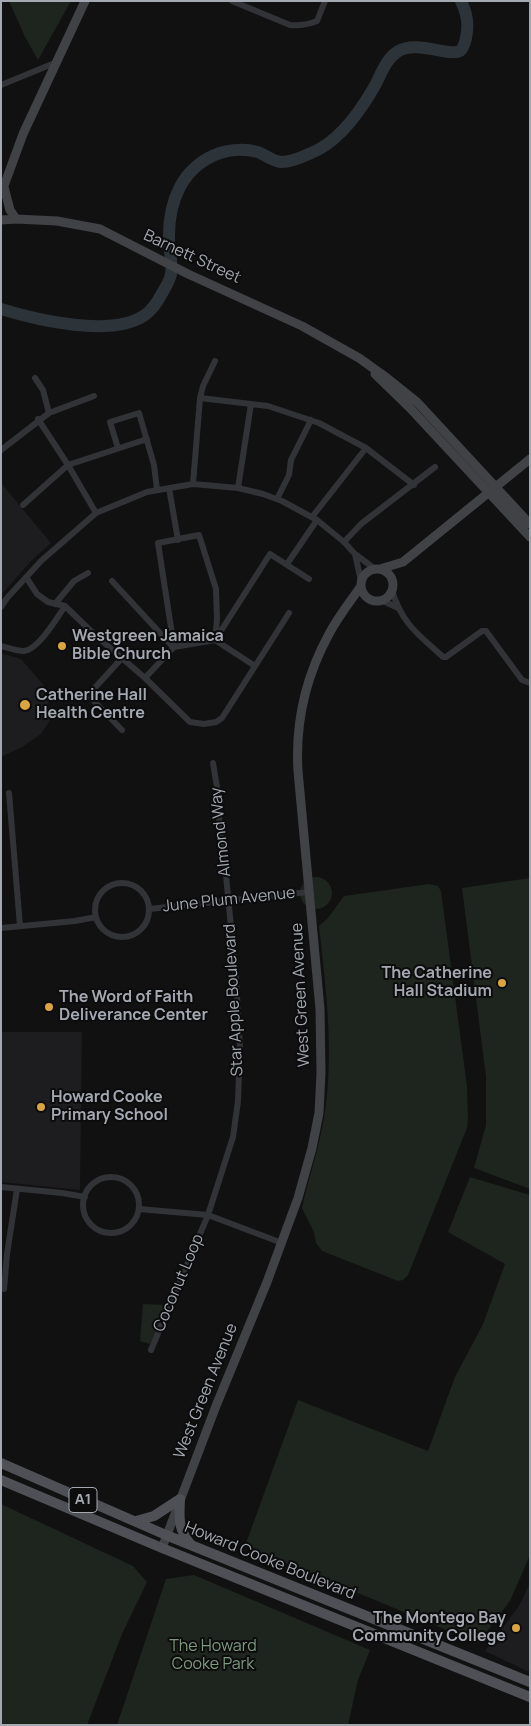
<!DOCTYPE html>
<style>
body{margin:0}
#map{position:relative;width:531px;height:1726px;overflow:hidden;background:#111112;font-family:Manrope,sans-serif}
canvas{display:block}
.frame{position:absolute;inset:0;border:2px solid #a4a8b1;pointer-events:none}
</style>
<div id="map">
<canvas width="531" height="1726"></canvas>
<div class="frame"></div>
</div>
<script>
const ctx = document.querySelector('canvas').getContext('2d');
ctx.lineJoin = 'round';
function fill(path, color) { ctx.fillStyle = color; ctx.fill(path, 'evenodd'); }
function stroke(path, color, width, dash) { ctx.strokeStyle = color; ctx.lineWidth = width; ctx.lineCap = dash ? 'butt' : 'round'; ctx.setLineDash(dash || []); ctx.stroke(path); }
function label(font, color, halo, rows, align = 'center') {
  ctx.font = font + ' Manrope,sans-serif'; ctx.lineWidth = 4; ctx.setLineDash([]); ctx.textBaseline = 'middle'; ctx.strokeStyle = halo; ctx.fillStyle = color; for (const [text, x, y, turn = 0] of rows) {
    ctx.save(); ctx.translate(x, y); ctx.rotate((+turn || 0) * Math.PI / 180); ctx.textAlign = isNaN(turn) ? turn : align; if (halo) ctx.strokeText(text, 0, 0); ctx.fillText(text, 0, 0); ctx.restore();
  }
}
fill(new Path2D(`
 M1 483 51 543 32 560 1 595Z
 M1 653 21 659 47 689 50 720 41 734 22 747 1 757Z
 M1 1032H82L80 1190 1 1182Z
 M530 1583V1671H527L485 1651 519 1606Z`), '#1d1d1f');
fill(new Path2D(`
 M9 1H71L38 60 25 37Z
 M300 893a16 16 0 1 1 32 0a16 16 0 1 1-32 0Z
 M530 878V1189L474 1168 486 1125V1077L462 888Z
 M429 884 438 886 441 891 467 1086 468 1119 467 1128 408 1275 403 1280 398 1281 322 1251 316 1243 314 1232 302 1208C309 1176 320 1145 325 1112 334 1050 326 988 319 926L328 918 344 896Z
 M470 1177 530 1195V1555L510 1601 478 1643 245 1546 298 1400 428 1451 455 1377 483 1324 505 1264 448 1232Z
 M143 1304 168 1305 150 1344 140 1341Z
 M1 1504 133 1566 147 1582 122 1634 87 1725H1Z
 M194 1575 370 1650 358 1680 348 1725H117L166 1579Z`), '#1e241e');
stroke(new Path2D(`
 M1 309C37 320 112 338 145 315 153 309 157 303 161 295 165 288 170 281 171 274 173 263 169 251 169 240 168 202 182 166 220 153 231 149 246 149 258 152 266 155 273 162 282 162 292 162 302 157 311 153 337 143 359 113 373 89 381 76 384 61 397 52 415 39 449 57 460 51 464 48 465 42 466 38 469 24 467 14 461 1`), '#2c3339', 12);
stroke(new Path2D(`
 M232 1 290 25C300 26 307 25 317 21L325 1
 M1 85 57 62
 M35 378 43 390 49 413
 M200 398 268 406 319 423 366 448 414 485
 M38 419 68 465 96 513
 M118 448 110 422 139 413 154 465 157 490
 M1 450 49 413 94 396
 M193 484 200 398 203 386 215 361
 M169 488 178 540
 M238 488 251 404
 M277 499 289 475 291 460 311 420
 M23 505 68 465 147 439
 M312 517 366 448
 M344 542 361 524 435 467
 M355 554 361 581
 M287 564 317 520
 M26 577 37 594 48 602 65 606 94 634 145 678 190 722 204 724 216 722 222 718 289 613
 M112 581 172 646
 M392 591C403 625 418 634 443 657H446L482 631H486L522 680 530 683
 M381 600 398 608
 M55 604 74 581 88 573
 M1 607 7 598 41 561 96 513 147 492 193 484 238 488 263 494 282 501 317 520 344 542 355 554 375 569
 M217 637 270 554 309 579
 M1 646C8 648 17 651 24 651 38 650 57 618 65 606
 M174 647 158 543 199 535 216 589 217 619 215 640
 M122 658 91 692V698L122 730
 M145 678 174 647 215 640 255 666
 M9 793 20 926
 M95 910a27 27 0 1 1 54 0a27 27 0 1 1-54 0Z
 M149 909 309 892
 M1 928 75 921 96 917
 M83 1205a28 28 0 1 1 56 0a28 28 0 1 1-56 0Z
 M1 1187 62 1193 85 1197
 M139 1209 208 1215 282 1243
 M4 1289 7 1254 17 1189
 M151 1350 208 1215 233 1137 238 1101 240 1047 236 979 225 865 220 832 217 787 213 763`), '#323336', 6);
stroke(new Path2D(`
 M4 187 10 210 16 219
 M1 194 23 134 85 1
 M1 220 16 219 57 221 100 229 188 274 302 326 359 358 387 378 417 402 530 524
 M375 374 409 407 530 537
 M361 585a16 16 0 1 1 32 0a16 16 0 1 1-32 0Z
 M380 569 403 562 530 459
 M162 1548 216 1406 267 1282 298 1198 312 1148 319 1113 321 1073 320 1009 298 771C295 722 305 678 329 634 338 617 350 602 361 586`), '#404246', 9);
stroke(new Path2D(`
 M1 1463 166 1535 530 1682
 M1 1480 162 1548 530 1697
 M180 1499C179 1519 178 1529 191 1545
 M136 1521 154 1516 180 1499`), '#4e5055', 10);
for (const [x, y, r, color] of [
 [62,646,5,"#daa541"],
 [25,705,6,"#daa541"],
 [502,983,5,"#daa541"],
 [49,1007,5,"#daa541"],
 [41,1107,5,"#daa541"],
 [516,1628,5,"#daa541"]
]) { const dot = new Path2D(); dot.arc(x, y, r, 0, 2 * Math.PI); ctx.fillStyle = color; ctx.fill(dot); stroke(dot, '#0c0c0d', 2); }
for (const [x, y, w] of [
 [83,1500,28]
]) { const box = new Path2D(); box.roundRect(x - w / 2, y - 12.5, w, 25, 4); ctx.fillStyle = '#0c0c0d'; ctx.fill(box); stroke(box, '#a4a8b1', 1); }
label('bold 15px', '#a4a8b1', null, [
 ["A1",83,1500]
]);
label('16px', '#a4a8b1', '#0c0c0d', [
 ["Barnett Street",192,257,25],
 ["Almond Way",221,832,-96],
 ["June Plum Avenue",229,900,-6],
 ["West Green Avenue",301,995,-93],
 ["Star Apple Boulevard",234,1000,-93],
 ["Coconut Loop",179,1283,-67],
 ["West Green Avenue",206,1391,-68],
 ["Howard Cooke Boulevard",270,1561,22]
]);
label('bold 16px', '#a4a8b1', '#0c0c0d', [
 ["Westgreen Jamaica",72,637],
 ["Bible Church",72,655],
 ["Catherine Hall",36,696],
 ["Health Centre",36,714],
 ["The Catherine",492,974,"right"],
 ["Hall Stadium",492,992,"right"],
 ["The Word of Faith",59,998],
 ["Deliverance Center",59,1016],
 ["Howard Cooke",51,1098],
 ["Primary School",51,1116],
 ["The Montego Bay",506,1619,"right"],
 ["Community College",506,1637,"right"]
], 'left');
label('16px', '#7d9a7e', '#0c0c0d', [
 ["The Howard",213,1647],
 ["Cooke Park",213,1665]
]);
</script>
